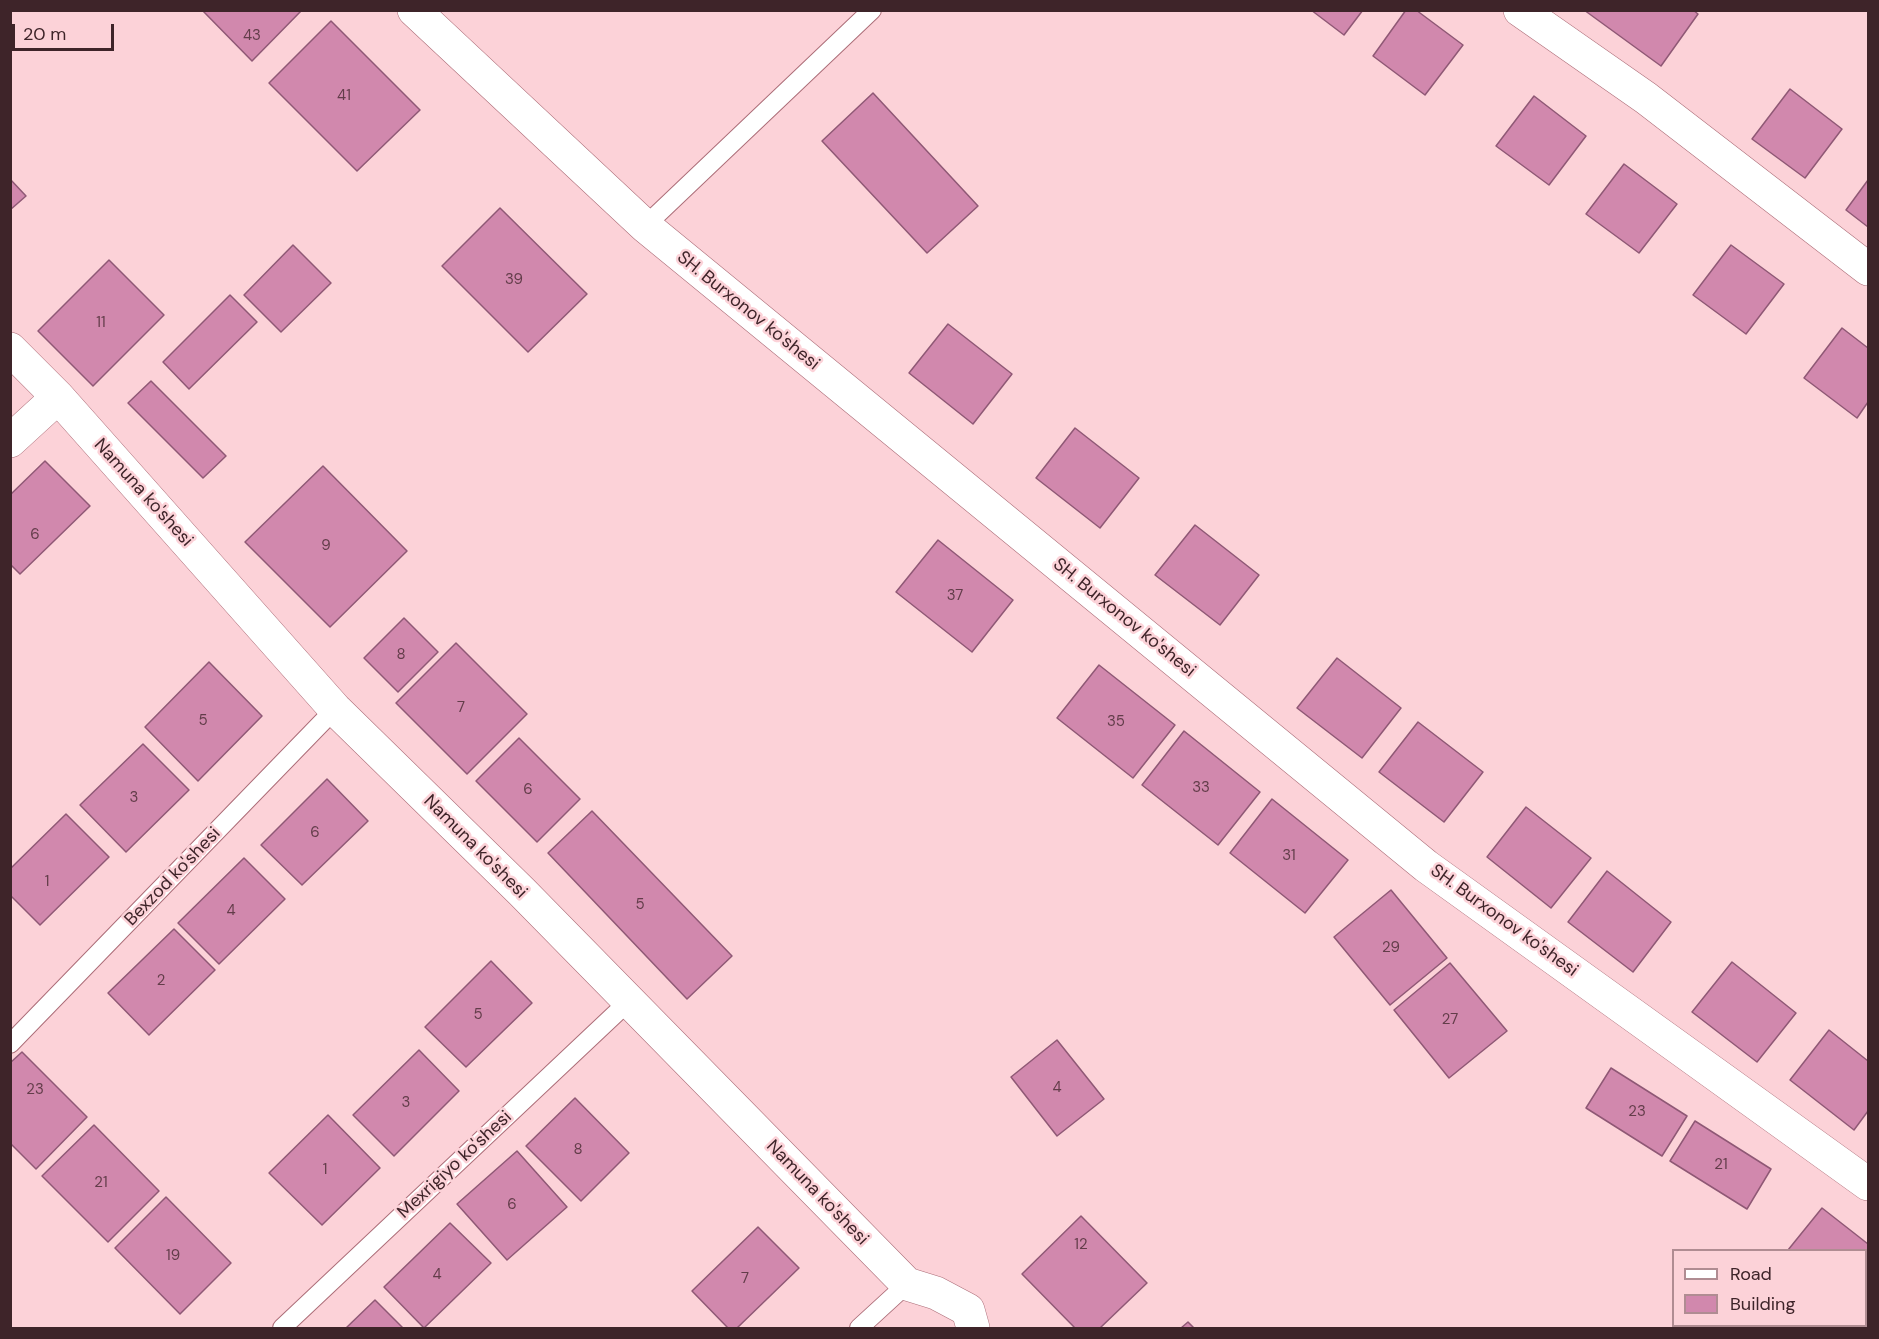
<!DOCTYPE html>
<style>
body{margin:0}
#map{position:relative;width:1879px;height:1339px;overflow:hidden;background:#fcd2d8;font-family:"DM Sans",sans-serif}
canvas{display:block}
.frame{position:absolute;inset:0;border:12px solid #3e2429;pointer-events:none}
.legend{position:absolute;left:1672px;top:1249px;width:195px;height:78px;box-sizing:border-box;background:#fcd2d8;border:2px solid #b08c92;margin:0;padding:8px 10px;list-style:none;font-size:18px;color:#3e2429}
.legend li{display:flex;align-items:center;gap:12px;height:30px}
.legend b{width:30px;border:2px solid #b08c92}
.scale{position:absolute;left:12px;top:24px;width:102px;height:27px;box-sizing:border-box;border:3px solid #3e2429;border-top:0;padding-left:8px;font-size:18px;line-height:21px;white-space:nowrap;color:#3e2429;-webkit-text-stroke:4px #fcd2d8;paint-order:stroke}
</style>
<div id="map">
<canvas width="1879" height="1339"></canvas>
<div class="frame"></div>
<ul class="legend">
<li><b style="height:8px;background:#fff"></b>Road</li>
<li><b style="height:16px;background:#d188ad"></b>Building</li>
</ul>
<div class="scale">20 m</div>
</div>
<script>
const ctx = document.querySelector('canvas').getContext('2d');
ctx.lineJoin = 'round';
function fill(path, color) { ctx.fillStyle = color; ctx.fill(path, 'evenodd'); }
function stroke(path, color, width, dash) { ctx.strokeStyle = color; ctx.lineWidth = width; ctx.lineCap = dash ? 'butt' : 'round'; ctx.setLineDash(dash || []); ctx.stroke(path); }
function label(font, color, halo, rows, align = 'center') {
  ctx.font = font + ' "DM Sans",sans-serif'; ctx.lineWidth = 5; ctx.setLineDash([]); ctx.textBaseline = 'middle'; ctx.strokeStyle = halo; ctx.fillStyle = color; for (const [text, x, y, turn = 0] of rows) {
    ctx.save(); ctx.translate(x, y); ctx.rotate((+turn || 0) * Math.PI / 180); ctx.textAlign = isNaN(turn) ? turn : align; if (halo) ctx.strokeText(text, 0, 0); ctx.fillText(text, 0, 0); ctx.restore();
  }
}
const building = new Path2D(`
 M202 10H302L252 61Z
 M1311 10H1363L1344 35Z
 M1406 10H1416L1463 45 1425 95 1373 56Z
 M1584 10H1693L1698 14 1661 66Z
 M331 21 420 110 357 171 269 83Z
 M1790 89 1842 129 1805 178 1752 139Z
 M873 93 978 206 927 253 822 141Z
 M1534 96 1586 136 1549 185 1496 146Z
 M1624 164 1677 204 1639 253 1586 214Z
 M10 179 26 196 10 210Z
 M1868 180V227L1846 210Z
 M500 208 587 294 528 352 442 266Z
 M293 245 331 283 281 332 244 295Z
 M1731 245 1784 284 1746 334 1693 295Z
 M109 260 164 315 93 386 38 331Z
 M230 295 257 322 189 389 163 362Z
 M948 324 1012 374 973 424 909 373Z
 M1842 328 1868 348V402L1857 418 1804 378Z
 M151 381 226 456 203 478 128 403Z
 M1075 428 1139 478 1100 528 1036 478Z
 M45 461 90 506 20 574 10 564V495Z
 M323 466 407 551 330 627 245 542Z
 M1195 525 1259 575 1220 625 1155 575Z
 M938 540 1013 600 972 652 896 592Z
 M404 618 438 652 398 692 364 658Z
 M456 643 527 714 467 774 396 703Z
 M1337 658 1401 708 1362 758 1297 708Z
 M209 662 262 716 198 781 145 727Z
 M1099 665 1175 725 1133 778 1057 718Z
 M1418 722 1483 772 1444 822 1379 772Z
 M1184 731 1260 792 1218 845 1142 785Z
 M519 738 580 799 537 842 476 781Z
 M143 744 189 790 126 852 80 805Z
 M327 779 368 821 302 885 261 845Z
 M1272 799 1348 860 1305 913 1230 853Z
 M1526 807 1591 858 1551 908 1487 857Z
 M592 811 732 956 687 999 548 853Z
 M66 814 109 857 40 925 10 895V869Z
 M244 858 285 899 219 964 178 923Z
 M1607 871 1671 922 1633 972 1568 922Z
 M1391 890 1447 958 1390 1005 1334 937Z
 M174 929 215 970 149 1035 108 993Z
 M491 961 532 1003 466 1067 425 1027Z
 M1732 962 1796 1013 1757 1062 1692 1012Z
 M1450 963 1507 1031 1449 1078 1394 1010Z
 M1829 1030 1868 1061V1111L1854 1130 1790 1080Z
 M1057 1040 1104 1099 1057 1136 1011 1077Z
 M419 1050 459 1091 394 1156 353 1115Z
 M22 1052 87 1117 36 1169 10 1143V1063Z
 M1611 1068 1687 1116 1662 1156 1586 1108Z
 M575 1098 629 1153 581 1201 526 1146Z
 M328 1115 380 1168 322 1225 269 1173Z
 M1695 1121 1771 1169 1747 1209 1670 1161Z
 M94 1125 159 1191 108 1242 42 1176Z
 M517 1151 567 1207 507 1260 457 1204Z
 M166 1197 231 1263 180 1314 115 1248Z
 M1822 1208 1868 1244V1305L1866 1308V1250H1788Z
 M1081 1216 1147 1283 1100 1328H1075L1022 1274Z
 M450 1223 491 1263 424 1328 384 1287Z
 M758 1227 799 1268 737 1328H728L692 1291Z
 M375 1300 403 1328H346Z
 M1188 1322 1194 1328H1181Z`);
fill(building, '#d188ad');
stroke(building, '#8f5875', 1.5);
const service = new Path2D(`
 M645 226 872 10
 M10 1044 335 709
 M282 1328 629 1001
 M859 1328 907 1284`);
const minor = new Path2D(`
 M414 10 645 226 1426 866 1868 1184
 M1520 10 1646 98 1868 269
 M10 349 58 397 335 709 522 892 907 1284 936 1293 968 1310 973 1328
 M10 441 58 397`);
stroke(service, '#ac6d78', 20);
stroke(minor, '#ac6d78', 34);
stroke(service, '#fff', 18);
stroke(minor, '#fff', 33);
label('15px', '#633d4a', null, [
 ["43",252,36],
 ["41",344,96],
 ["39",514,280],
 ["11",101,323],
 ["6",35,535],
 ["9",326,546],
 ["37",955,596],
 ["8",401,655],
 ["7",461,708],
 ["5",203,721],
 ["35",1116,722],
 ["33",1201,788],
 ["6",528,790],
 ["3",134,798],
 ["6",315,833],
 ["31",1289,856],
 ["1",47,882],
 ["5",640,905],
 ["4",231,911],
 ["29",1391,948],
 ["2",161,981],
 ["5",478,1015],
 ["27",1450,1020],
 ["4",1057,1088],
 ["23",35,1090],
 ["3",406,1103],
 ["23",1637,1112],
 ["8",578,1150],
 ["21",1721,1165],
 ["1",325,1170],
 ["21",101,1183],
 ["6",512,1205],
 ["12",1081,1245],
 ["19",173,1256],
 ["4",437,1275],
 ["7",745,1279]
]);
label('18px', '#3e2429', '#fcd2d8', [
 ["SH. Burxonov ko'shesi",748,311,39],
 ["Namuna ko'shesi",143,493,48],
 ["SH. Burxonov ko'shesi",1124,618,39],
 ["Namuna ko'shesi",475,847,45],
 ["Bexzod ko'shesi",173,877,-46],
 ["SH. Burxonov ko'shesi",1504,921,36],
 ["Mexrigiyo ko'shesi",455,1165,-43],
 ["Namuna ko'shesi",817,1193,46]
]);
</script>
